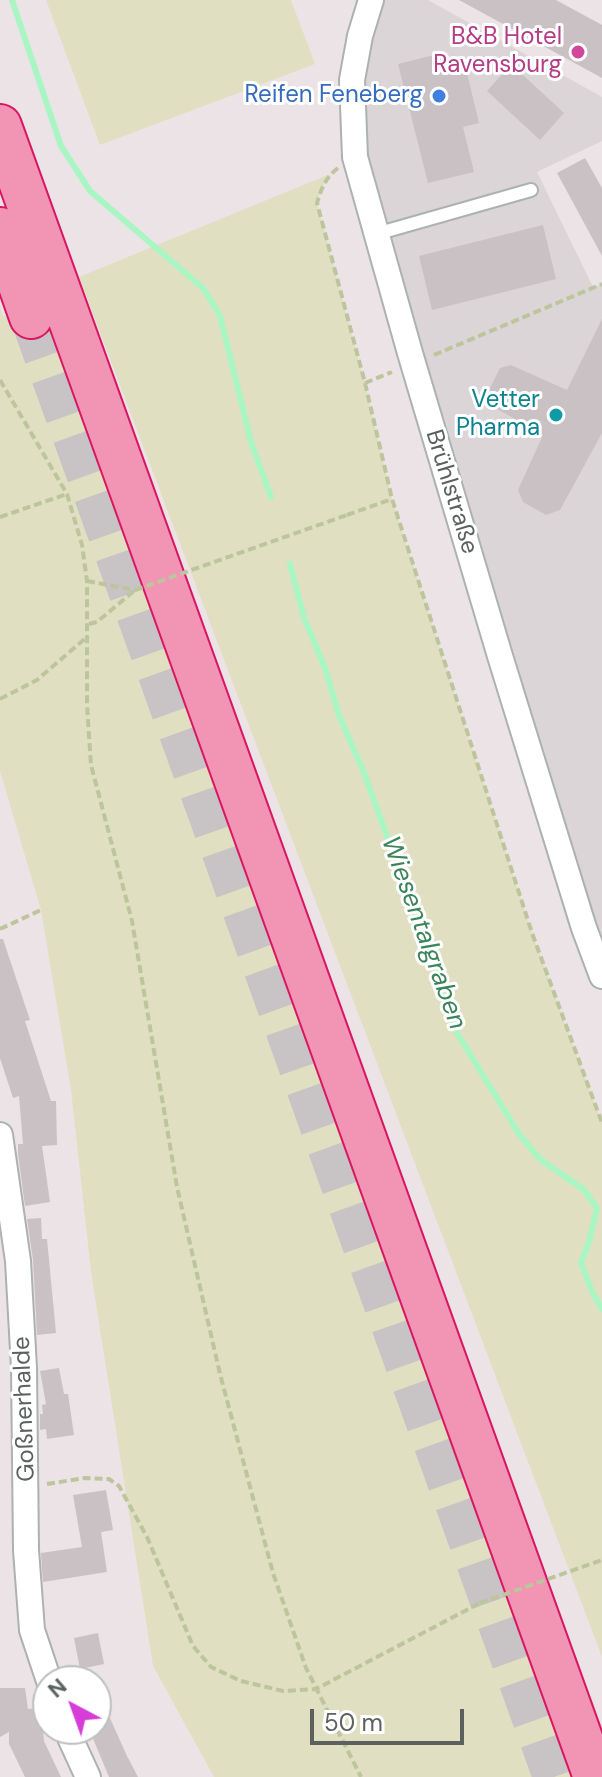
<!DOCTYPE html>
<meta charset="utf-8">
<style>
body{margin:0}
#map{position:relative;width:602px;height:1777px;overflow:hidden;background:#ece3e6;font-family:"DM Sans",sans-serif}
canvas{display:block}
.north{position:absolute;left:32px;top:1665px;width:80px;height:80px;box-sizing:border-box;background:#fff;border:2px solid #bdc0bf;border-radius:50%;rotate:319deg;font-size:22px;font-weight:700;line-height:32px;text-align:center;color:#5b625e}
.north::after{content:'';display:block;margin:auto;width:28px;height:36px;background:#d63ed7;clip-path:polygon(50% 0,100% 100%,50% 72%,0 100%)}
.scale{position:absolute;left:310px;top:1709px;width:154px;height:36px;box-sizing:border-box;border:4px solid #5b625e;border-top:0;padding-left:10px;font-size:24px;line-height:28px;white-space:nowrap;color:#5b625e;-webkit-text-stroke:6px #fff;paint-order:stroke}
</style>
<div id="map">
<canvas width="602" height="1777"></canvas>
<div class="north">N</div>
<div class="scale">50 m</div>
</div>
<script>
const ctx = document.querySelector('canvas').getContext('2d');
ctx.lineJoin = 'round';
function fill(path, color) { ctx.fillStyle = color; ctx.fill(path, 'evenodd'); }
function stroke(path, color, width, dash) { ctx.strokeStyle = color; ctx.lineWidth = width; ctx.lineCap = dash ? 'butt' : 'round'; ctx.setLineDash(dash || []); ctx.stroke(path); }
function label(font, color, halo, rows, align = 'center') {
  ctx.font = font + ' "DM Sans",sans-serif'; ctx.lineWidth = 6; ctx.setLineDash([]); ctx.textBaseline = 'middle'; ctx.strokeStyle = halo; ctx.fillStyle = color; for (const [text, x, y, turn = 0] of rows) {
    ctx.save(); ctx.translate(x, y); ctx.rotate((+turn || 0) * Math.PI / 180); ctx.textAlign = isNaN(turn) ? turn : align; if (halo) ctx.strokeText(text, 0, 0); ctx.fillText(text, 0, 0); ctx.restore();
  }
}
fill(new Path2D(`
 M371 0H428L602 97V141L537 172 593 287 602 284V969L355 157Z`), '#dbd5d7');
fill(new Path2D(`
 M46 0H291L315 64 100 145Z
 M330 174 321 189 317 203 365 383 392 499 532 933 602 1123V1657L79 277Z
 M0 306 3 316 54 321 578 1777H214L153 1666 91 1272 71 1090 41 910 0 771Z`), '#e1dfc2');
stroke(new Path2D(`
 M12 0 61 146 90 191 204 289 220 316 251 442 271 497
 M290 564 304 618 325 668 339 715 364 773 408 894 431 946 442 994 457 1033 519 1134 540 1159 584 1190 597 1208 589 1242 581 1263 593 1294 602 1309`), '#a9f6c4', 6);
fill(new Path2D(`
 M459 0H556L602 25V78Z
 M446 52 450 69 465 65 479 123 463 127 474 172 428 183 398 64Z
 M511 64 564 113 540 140 487 91Z
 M585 158 602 188V256L557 173Z
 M543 225 556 279 432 310 419 256Z
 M602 319V433L560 510 546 515 523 502 518 490 543 435 492 406 487 394 500 368 511 365 567 390Z
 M0 939H3L30 1020 25 1021 51 1101H56L57 1145 42 1146 50 1202 25 1206 18 1154V1144H23L19 1096 13 1098 0 1058Z
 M41 1218 42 1239H47L56 1333 37 1335 33 1260 27 1219Z
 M59 1368 64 1394H68L74 1435 47 1439 46 1429 40 1430V1414H43L42 1405 46 1404 40 1371Z
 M106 1490 113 1530 101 1532 107 1572 43 1582 41 1553 82 1547 73 1495Z
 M98 1633 104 1664 80 1669 74 1638Z
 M96 1687 127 1756 138 1777H109L89 1729H96Z
 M0 1688H25L28 1709 41 1708 44 1741 61 1777H25L9 1744V1732L0 1737Z`), '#cac1c4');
stroke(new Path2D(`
 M31 317 554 1777`), '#c8c3c4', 42, [42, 21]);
const lane = new Path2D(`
 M376 234 531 190`);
const street = new Path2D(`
 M371 0 360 36 352 80 355 157 410 353 500 656 584 928 602 976
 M0 1135 18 1261 24 1368 26 1550 32 1630 49 1681
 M66 1729 88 1777`);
const highway = new Path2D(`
 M0 126 595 1777
 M0 229 31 317`);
stroke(lane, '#acb2af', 16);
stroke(street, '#acb2af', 28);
stroke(highway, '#d81763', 46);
stroke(new Path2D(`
 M338 168C326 177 321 189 317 203L365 383 392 499 532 933 602 1123
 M434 355 602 284
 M0 380 67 494 82 545 87 581V705L91 765 132 921 177 1187 220 1374 273 1573 306 1668 361 1777
 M365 383 392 372
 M347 515 392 499
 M0 517 67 494
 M87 581 135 590
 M89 624 97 622 135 590
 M0 699 37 680 88 636
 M0 929 41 910
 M47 1484 85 1478 109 1479 119 1486 147 1537 193 1646 211 1667 241 1681 283 1691 316 1689 480 1603`), '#bdc59d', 4, [8, 4]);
stroke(lane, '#fff', 12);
stroke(street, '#fff', 24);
stroke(highway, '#f294b4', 42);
stroke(new Path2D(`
 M135 590 347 515
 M480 1603 602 1560`), '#bdc59d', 4, [8, 4]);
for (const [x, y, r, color] of [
 [578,52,8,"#d1479c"],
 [439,96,8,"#3f7fe0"],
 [556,415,8,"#0f9aa8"]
]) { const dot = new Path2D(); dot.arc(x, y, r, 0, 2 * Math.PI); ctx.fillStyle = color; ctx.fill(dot); stroke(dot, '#fff', 3); }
label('24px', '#b23c85', '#fff', [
 ["B&B Hotel",562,38],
 ["Ravensburg",562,66]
], 'right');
label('24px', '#366cbe', '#fff', [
 ["Reifen Feneberg",423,96]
], 'right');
label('24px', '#0d838f', '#fff', [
 ["Vetter",540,401],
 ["Pharma",540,429]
], 'right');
label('24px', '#5b625e', '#fff', [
 ["Brühlstraße",451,492,73],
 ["Goßnerhalde",25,1409,-92]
]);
label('italic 26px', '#3c845b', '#fff', [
 ["Wiesentalgraben",423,933,70]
]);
</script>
